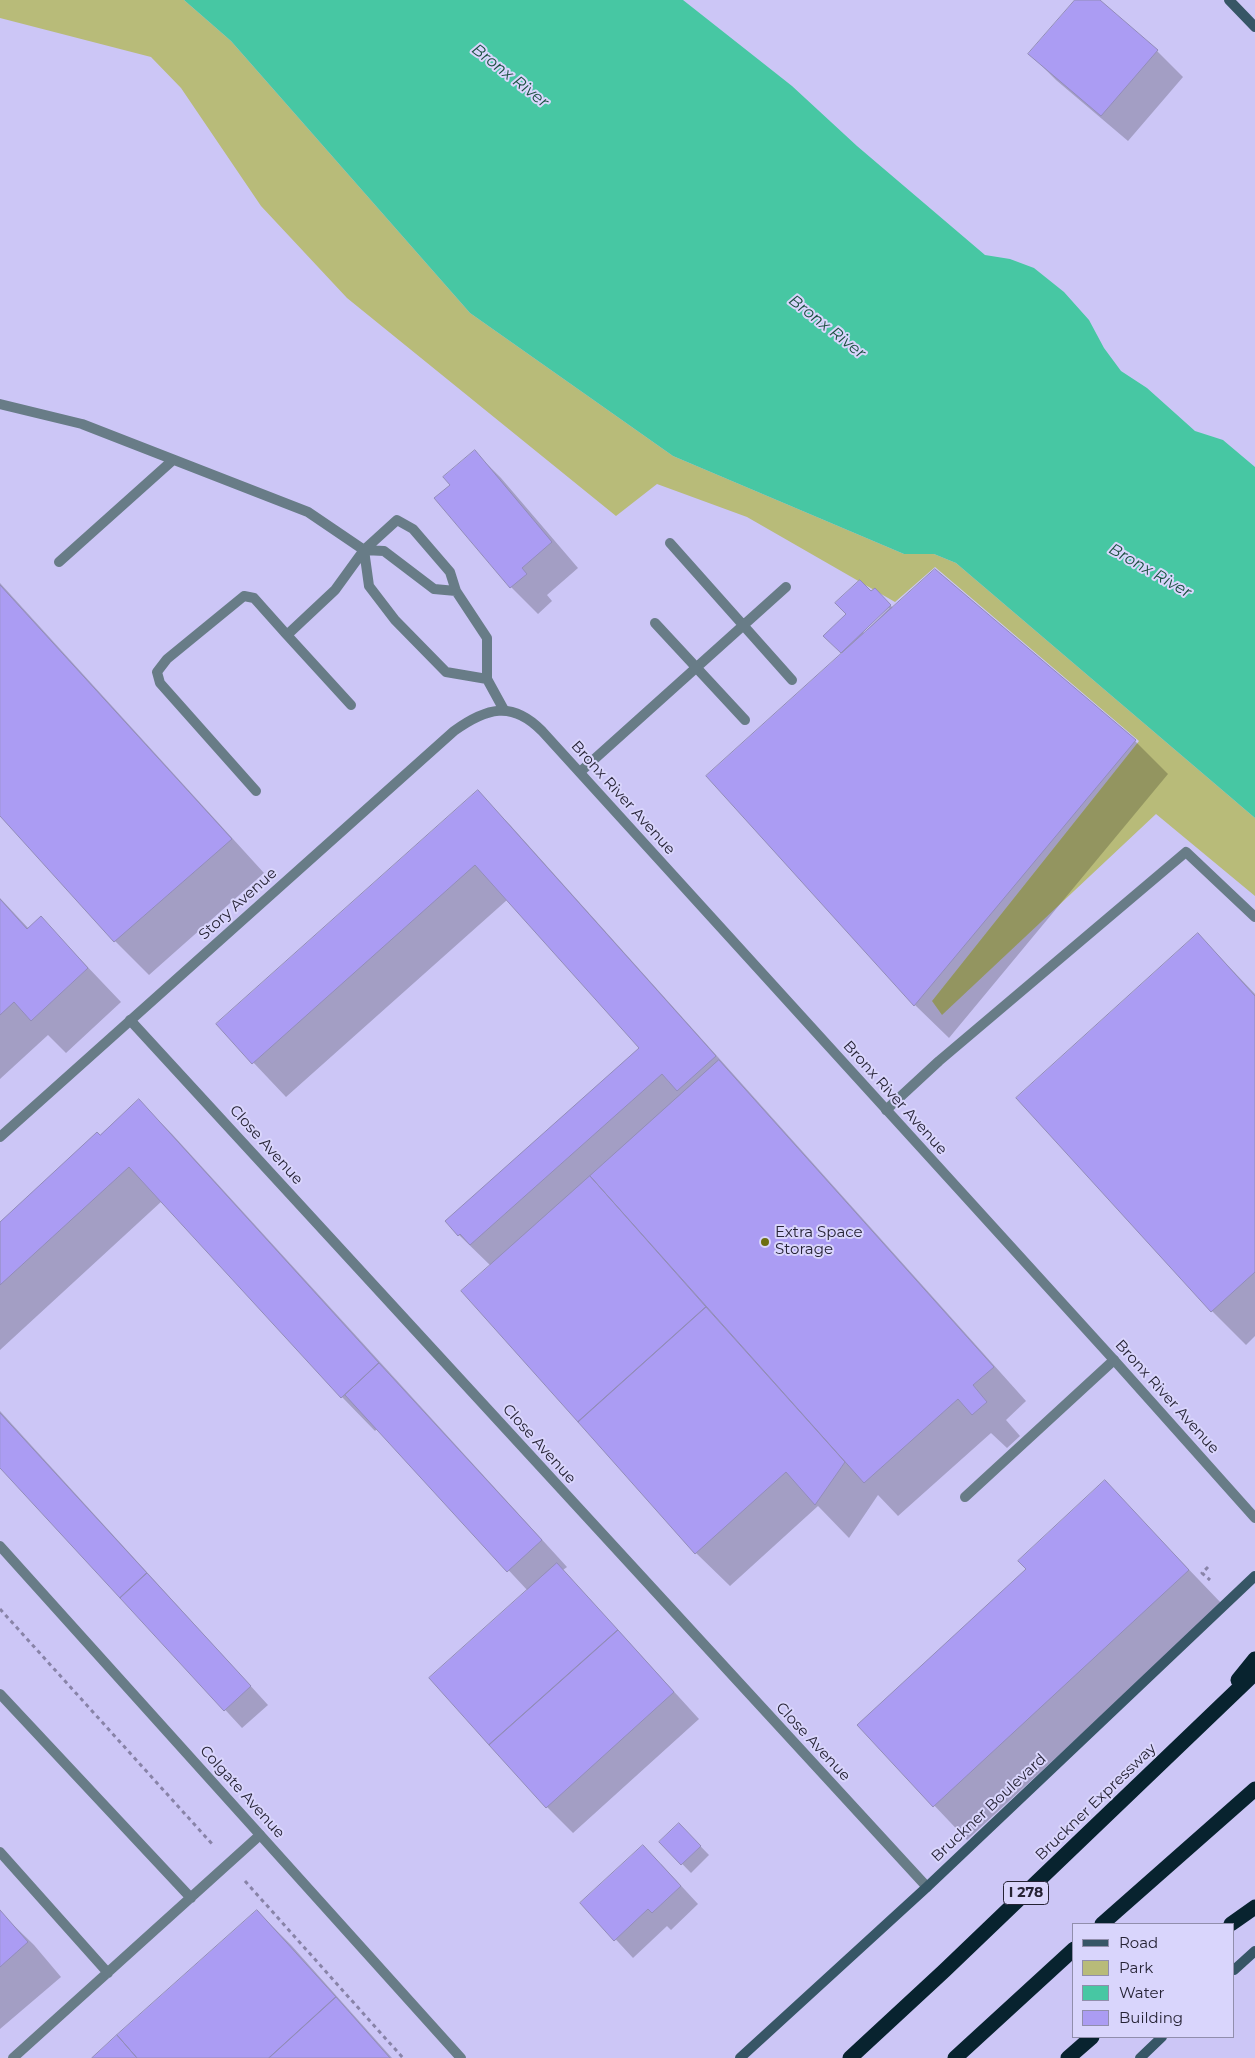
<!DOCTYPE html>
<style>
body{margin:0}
#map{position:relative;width:1255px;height:2058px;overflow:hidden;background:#ccc6f6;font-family:Montserrat,sans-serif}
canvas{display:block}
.legend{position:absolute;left:1072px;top:1923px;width:162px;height:115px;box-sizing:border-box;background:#d9d5fc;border:1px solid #918eac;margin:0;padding:6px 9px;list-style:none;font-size:15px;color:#262335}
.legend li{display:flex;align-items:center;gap:10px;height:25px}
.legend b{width:25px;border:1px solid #918eac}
</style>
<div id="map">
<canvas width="1255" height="2058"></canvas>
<ul class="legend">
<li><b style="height:6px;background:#375666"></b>Road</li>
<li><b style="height:14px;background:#b8bb79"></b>Park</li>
<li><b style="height:14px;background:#47c7a3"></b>Water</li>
<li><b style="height:14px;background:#ab9cf3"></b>Building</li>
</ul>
</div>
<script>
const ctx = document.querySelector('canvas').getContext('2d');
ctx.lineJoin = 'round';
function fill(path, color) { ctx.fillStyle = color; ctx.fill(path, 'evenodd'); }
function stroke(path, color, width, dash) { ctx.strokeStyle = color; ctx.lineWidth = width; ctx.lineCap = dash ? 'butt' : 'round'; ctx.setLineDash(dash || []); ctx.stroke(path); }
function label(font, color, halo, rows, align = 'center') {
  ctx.font = font + ' Montserrat,sans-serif'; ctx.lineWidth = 4; ctx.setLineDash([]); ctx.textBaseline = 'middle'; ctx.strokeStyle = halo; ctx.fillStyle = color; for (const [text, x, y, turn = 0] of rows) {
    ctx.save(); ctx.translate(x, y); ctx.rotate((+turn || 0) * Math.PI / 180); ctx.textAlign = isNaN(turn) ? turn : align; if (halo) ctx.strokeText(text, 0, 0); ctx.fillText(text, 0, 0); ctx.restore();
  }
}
fill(new Path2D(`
 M0 0H184L231 41 470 313 673 456 904 554H934L956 563 1255 818V896L1156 814 942 1015 932 1001 1139 741 935 567 895 602 747 517 657 484 616 516 347 298 261 206 181 88 151 57 0 18Z`), '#b8bb79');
fill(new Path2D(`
 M184 0H683L792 86 857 146 985 255 1010 259 1034 268 1064 292 1089 320 1104 348 1121 371 1147 388 1195 431 1223 440 1255 467V818L956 563 934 554H904L673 456 470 313 231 41Z`), '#47c7a3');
fill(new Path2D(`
 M1076 0H1098L1157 51 1183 77 1128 141 1056 80 1030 54Z
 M475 452 501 478 578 568 547 595 552 601 538 614 511 587 436 498 451 485Z
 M0 583 264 873 149 975 115 941 0 814Z
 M875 590 893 608 1135 741 1168 774 949 1038 915 1005 708 776 843 654 825 636ZM888 606 889 608 864 633 862 631Z
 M478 792 511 826 1026 1401 1006 1420 1020 1436 1007 1448 991 1433 898 1516 878 1495 849 1538 818 1506 730 1586 696 1553 491 1266 459 1235 640 1048 507 900 286 1097 217 1024Z
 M0 898 29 929 41 918 121 1002 66 1053 48 1035 0 1079Z
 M1198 934 1255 994V1336L1246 1345 1212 1311 1018 1098Z
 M139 1101 172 1134 567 1567 563 1570 699 1719 573 1833 547 1807 528 1591 377 1429 375 1431 342 1397 162 1201 0 1350V1224Z
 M0 1411 268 1705 242 1728 0 1466Z
 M1105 1482 1222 1604 967 1840 859 1726 1028 1569Z
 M679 1824 709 1855 691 1873 661 1842Z
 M661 1864 698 1904 671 1930 667 1926 633 1958 582 1903Z
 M257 1911 291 1945 392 2058H94Z
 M0 1912 34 1945 61 1977 0 2029Z`), '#0003');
const building = new Path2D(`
 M1075 0H1100L1158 50 1101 116 1028 54Z
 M475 450 552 542 522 568 527 574 510 588 434 498 450 485 443 477Z
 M935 569 1136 740 914 1006 706 776Z
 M860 580 871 591 875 588 891 605 841 653 823 636 846 614 835 603Z
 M0 585 232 839 114 942 0 816Z
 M478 790 716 1056 677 1091 662 1074 470 1245 460 1234 458 1236 445 1221 639 1048 475 865 252 1064 216 1024Z
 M0 899 27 929 41 916 88 968 31 1021 14 1002 0 1015Z
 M1198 933 1255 996V1272L1211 1312 1016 1098Z
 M719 1060 994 1367 973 1385 987 1402 972 1415 958 1399 864 1483 590 1176Z
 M139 1099 379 1363 341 1398 129 1167 0 1285V1222L97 1132 100 1135Z
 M590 1176 706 1307 578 1422 461 1291Z
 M706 1307 845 1462 815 1505 786 1472 695 1554 578 1422Z
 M379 1363 542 1540 507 1572 345 1395Z
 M0 1413 147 1573 120 1598 0 1468Z
 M1105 1480 1189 1570 933 1807 857 1725 1026 1569 1018 1561Z
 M557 1563 618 1630 489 1745 429 1678Z
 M147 1573 251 1686 224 1711 120 1598Z
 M618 1630 674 1692 546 1808 489 1745Z
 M679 1823 701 1846 681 1865 659 1842Z
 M643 1845 681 1886 652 1913 648 1909 614 1941 580 1903Z
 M0 1910 28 1942 0 1967Z
 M257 1910 336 1997 269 2058H137L117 2035Z
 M336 1997 390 2058H269Z
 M117 2035 137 2058H92Z`);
fill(building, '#ab9cf3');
stroke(building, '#928cb9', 1);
stroke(new Path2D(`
 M1208 1567 1202 1573 1210 1580
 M0 1609 213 1845
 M245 1881 403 2058`), '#8883a7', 3, [4, 4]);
stroke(new Path2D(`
 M0 404 82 424 308 512 364 550 384 551 434 589 456 591
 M670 543 792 680
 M364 550 369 586 395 620 446 672 487 679
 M59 562 173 460
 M655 623 745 720
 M287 635 351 705
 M580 772 786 587
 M256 791 160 683 157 672 167 659 244 596 254 598 287 635 335 590 364 550 397 520 413 529 450 572 456 591 487 638V679L504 710
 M130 1020 927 1887
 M886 1110 939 1061 1186 852 1255 917
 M965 1497 1114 1360
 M0 1694 191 1898
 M0 1852 108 1973
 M13 2058 260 1835`), '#687c87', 10);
stroke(new Path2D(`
 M0 1546 461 2058`), '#687c87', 10);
stroke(new Path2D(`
 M0 1137 454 731C486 708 512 700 542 731L1114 1360 1255 1518`), '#687c87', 10);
stroke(new Path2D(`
 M1229 0 1255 27
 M1234 1970 1255 1951
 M740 2058 927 1887 1255 1576
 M1140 2058 1162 2037`), '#375666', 10);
stroke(new Path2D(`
 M1238 1680 1255 1659
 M1102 1924 1255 1789
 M1231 1924 1255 1907
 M850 2058 944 1971 1255 1673
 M955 2058 1074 1949
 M1068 2058 1092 2037`), '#08232f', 15);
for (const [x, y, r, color] of [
 [765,1242,5,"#6d6e11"]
]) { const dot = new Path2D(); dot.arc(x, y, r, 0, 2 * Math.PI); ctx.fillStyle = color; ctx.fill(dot); stroke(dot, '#d9d5fc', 2); }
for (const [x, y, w] of [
 [1026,1893,45]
]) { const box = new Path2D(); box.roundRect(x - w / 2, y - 11.5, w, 23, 4); ctx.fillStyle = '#d9d5fc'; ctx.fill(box); stroke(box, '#262335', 1); }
label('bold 14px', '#262335', null, [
 ["I 278",1026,1893]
]);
label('15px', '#262335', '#d9d5fc', [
 ["Bronx River Avenue",623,798,48],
 ["Story Avenue",238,904,-42],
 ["Bronx River Avenue",895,1098,48],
 ["Close Avenue",266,1145,48],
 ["Bronx River Avenue",1167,1397,48],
 ["Close Avenue",539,1444,48],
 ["Close Avenue",813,1742,47],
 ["Colgate Avenue",242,1792,48],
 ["Bruckner Expressway",1096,1802,-44],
 ["Bruckner Boulevard",989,1808,-43]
]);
label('15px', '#262335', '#d9d5fc', [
 ["Extra Space",775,1233],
 ["Storage",775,1250]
], 'left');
label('italic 16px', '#1b5040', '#d9d5fc', [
 ["Bronx River",510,76,38],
 ["Bronx River",827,327,38],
 ["Bronx River",1150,571,30]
]);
</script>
